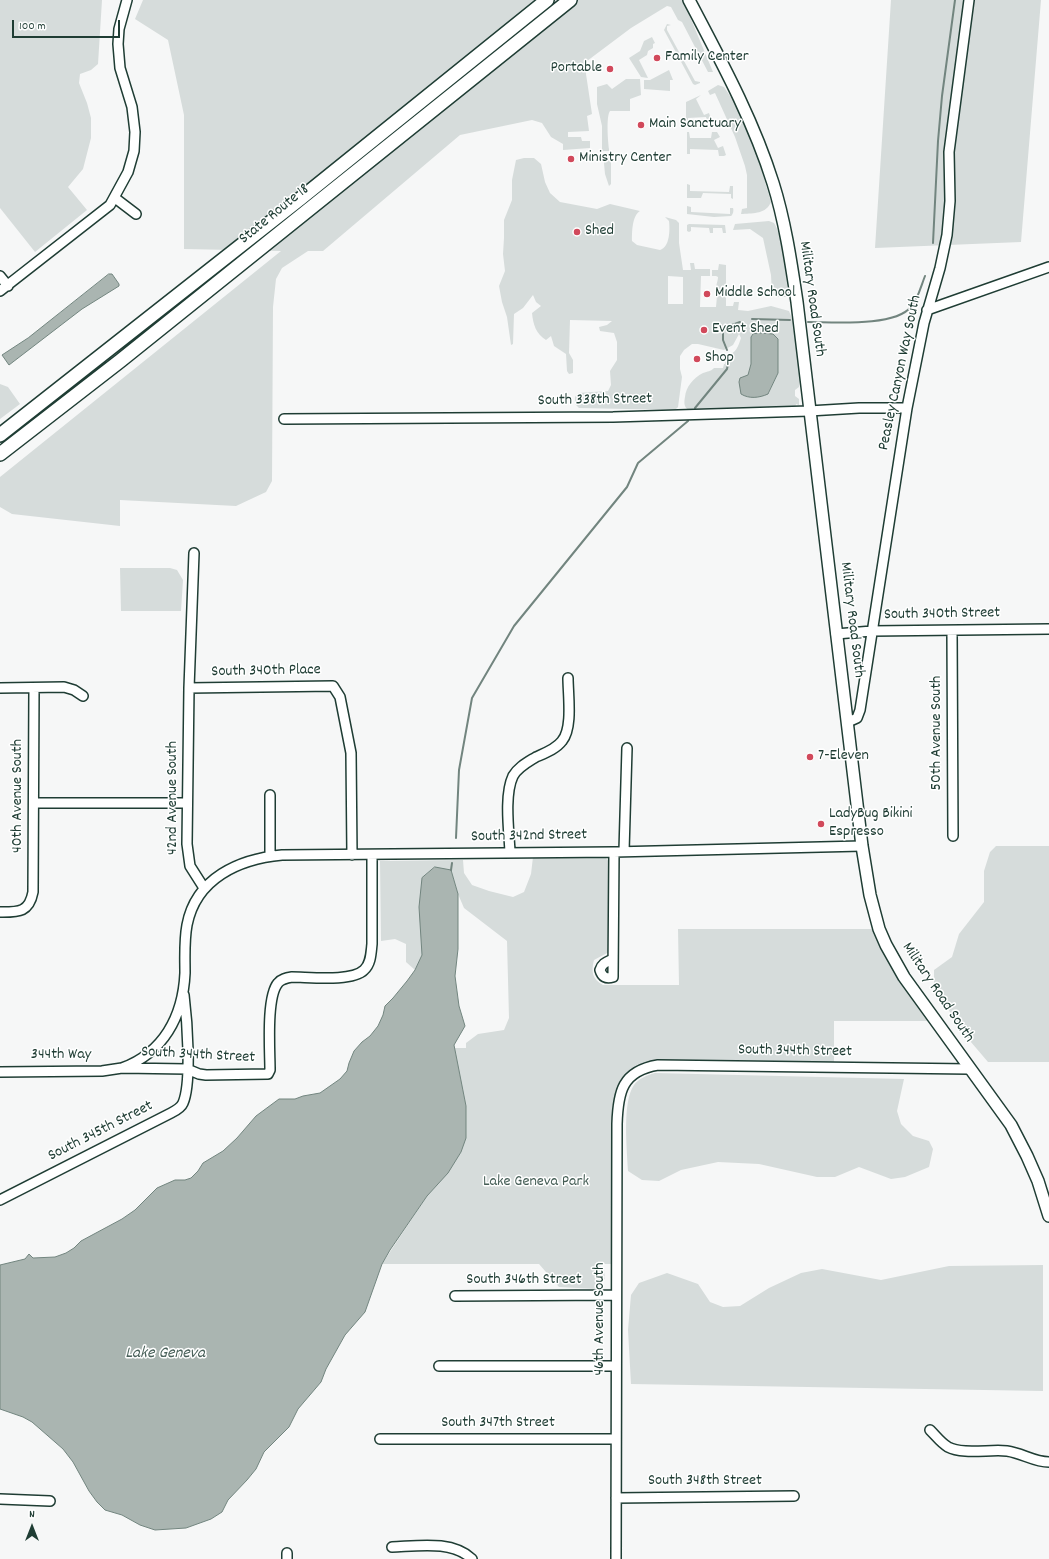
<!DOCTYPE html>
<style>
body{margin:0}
#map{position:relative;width:1049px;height:1559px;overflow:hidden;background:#f6f7f7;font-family:Dekko,sans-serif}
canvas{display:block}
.north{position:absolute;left:12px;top:1507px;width:40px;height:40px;-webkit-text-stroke:3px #fff;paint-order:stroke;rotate:0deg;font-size:11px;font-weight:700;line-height:16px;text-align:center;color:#1f3d34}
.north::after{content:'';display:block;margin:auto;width:14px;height:18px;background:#1f3d34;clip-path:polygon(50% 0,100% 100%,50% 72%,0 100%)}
.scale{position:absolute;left:12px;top:20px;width:108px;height:18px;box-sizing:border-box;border:2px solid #1f3d34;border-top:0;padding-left:5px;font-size:12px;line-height:14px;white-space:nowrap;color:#1f3d34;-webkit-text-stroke:3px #fff;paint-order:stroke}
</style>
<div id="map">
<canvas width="1049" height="1559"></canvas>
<div class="north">N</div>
<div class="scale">100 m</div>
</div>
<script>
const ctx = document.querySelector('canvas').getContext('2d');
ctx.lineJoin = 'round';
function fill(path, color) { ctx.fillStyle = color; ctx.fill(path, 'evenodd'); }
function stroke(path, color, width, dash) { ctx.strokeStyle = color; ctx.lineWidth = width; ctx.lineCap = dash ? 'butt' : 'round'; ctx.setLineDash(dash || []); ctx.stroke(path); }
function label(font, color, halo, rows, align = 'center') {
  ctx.font = font + ' Dekko,sans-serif'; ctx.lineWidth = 3; ctx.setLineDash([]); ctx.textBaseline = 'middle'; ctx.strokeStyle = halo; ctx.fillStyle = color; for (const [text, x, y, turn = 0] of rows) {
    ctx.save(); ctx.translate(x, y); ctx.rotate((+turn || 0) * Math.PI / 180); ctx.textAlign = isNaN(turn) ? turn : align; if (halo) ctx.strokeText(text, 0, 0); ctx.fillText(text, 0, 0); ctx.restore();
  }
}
fill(new Path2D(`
 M0 0H102L98 64 91 70 80 74 79 83 87 103 91 118V138L83 169 68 187 87 210 35 252 0 208Z
 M143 0H683L713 72H708L682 22 678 20 671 7 667 6 631 28 587 61 586 74 592 114 587 116 589 131 568 132V137H581L582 141H590V148L563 150V144L551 137 542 123 532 120 460 135 323 251H308L282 268 276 279 273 307 272 481 266 492 236 506 120 500V526L12 514 0 507V477L281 251 184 249V115L168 40 135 19Z
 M891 0H1041L1021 242 875 248Z
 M667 24 671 25 667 26V30L695 81 700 82V83L695 85 693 84 664 30Z
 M652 37 655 43 653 44V48L648 51 647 55 639 60 648 78 641 77 629 58 640 51 644 41Z
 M669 70 673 80H670V91L644 89V80H650Z
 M626 79H640L641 95 630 99V111H610C606 116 608 142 609 149V151H602V126L597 104V87L607 84 612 89Z
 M718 85 724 87 732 99 734 100 757 155 771 202C766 214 754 213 743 214H741L742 209 747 208V175L745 166 735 137 715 93 710 95 708 91Z
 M701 95 696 99 704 115 709 113 712 122 707 123 706 117 688 118V124H686V102Z
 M687 132H689L690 138H711L712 132H717L720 137 714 140 718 148 723 146 726 155 724 156H719L718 150 690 149V154H687Z
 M603 153H611V184L609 186 605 174Z
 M524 158H534L541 164 545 182 550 193 560 202 597 209 610 204 640 211C632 216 632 232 632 241L637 245 660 250C670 247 670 230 669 221L665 217 676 220 679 223V243L683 270H691L690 263H694L695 269H710V276H701L700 307H716L717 296 718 295 726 294V306H733L734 302H739L738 310 748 311 771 306 789 311C797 330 804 366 799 387L795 390V396L799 399V405L796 404 795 408 687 409C684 406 684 402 685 397 686 387 693 378 703 373 708 371 710 372 714 368H723L724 364H725L726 355C736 354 738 347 741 338L739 334 733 345 724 350 698 344H692L684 350 680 356V369L682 377 678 407 675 410 579 408 575 404V397L578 393 608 391 611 385 610 371 617 360V342L614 333 600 331 599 327 607 325 612 321 570 320 569 353 573 360V373L569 374 567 371 566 354 554 346 551 336 546 340C536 334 533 324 532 313L541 306 536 302 533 295 523 308 514 314 513 344 511 345 507 317 502 302 499 286 505 271 503 254 504 238V220L512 200V180L516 160ZM668 276 683 277V304H668ZM760 333 778 373 769 393 740 389 741 378 748 375 751 364V337L753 334Z
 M687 184 690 185V191L729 192 730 186H733V199L731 198V194L703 193 701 198H687Z
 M687 206 691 207V212L730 214V208H733C734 210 733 215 731 216L714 217 687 214Z
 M769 221 774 223C783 236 787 280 788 297H777L772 294 771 275 763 238 750 229 733 230 735 224Z
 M689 224 725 225 726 233H723L722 228H713V233H710L709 228 691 227V231L689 232 687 231V225Z
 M719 264 726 265V292H718C714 288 718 282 718 277L716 276H712V270H718Z
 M0 384 8 387 20 404 0 419Z
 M120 568H170L177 570 183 580 181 611H121Z
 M996 846H1049V1062H988L959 1028 934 984V970L952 957 959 934 984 902V871L990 852Z
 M599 854 606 858 611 864V951L594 960C591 972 592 979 603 985H679L678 929H879L934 1021H834V1068L649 1066 622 1091 617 1264H597L604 1269 605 1279 597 1289 559 1287 539 1264H382L427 1196 448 1172 461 1152 466 1106 454 1048H466V1043L478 1034 504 1030 509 1018 507 941 464 908 458 894 451 870 422 946V955L415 970 406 962V944L395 939 381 941 380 861 463 860 464 873 472 885 489 891 513 897 524 892 531 874 533 857Z
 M655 1073 904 1079 897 1111 901 1124 913 1136 929 1141 933 1149 929 1167 905 1177 891 1179 859 1167 835 1177H817L759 1164 718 1162 681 1170 659 1181 642 1180 628 1171C627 1149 622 1102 634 1085 639 1078 648 1075 655 1073Z
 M1043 1265V1391L631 1384 628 1330 631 1295 639 1283 667 1273 698 1284 710 1302 723 1307 740 1306 769 1288 801 1273 822 1269 881 1280 949 1266Z`), '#d6dcdb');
const water = new Path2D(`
 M109 274H112L119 284V286L82 309 9 365 2 355 28 338Z
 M760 333 773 334 778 339V373L768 394C759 398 749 399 741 394L739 382 740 378 748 375 751 364V337L753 334Z
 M435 867 451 870 458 894V949L455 976 459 1006 465 1026 454 1045 466 1106V1138L461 1152 448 1173 427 1196 390 1250 382 1264 365 1312 345 1335 326 1369 321 1382 298 1409 289 1427 264 1452 256 1469 247 1480 228 1500 222 1512 211 1519 186 1528 155 1530 140 1525 122 1515 105 1510 97 1502 89 1491 73 1462 63 1449 32 1422 23 1417 0 1409V1265L25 1259 29 1254 33 1258 55 1257 66 1253 74 1248 81 1241 122 1219 135 1210 157 1188 175 1180H185L191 1178 198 1171 203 1163 223 1151 237 1138 256 1116 279 1099H295L303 1096 320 1093 340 1079 347 1071 349 1063 354 1051 362 1042 370 1036 378 1026 383 1015 385 1006 393 998 407 981 415 970 422 955 419 907 422 878Z`);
fill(water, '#aab5b1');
stroke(water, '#72857f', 1);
stroke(new Path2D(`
 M933 243 938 141 942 96 955 0
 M752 319 790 320
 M808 322C834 322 894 327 911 307 918 299 921 286 925 276
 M727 350 723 340V331L732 325 740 322
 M695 408 727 369 729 359
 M456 838 459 770 472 698 514 626 627 487 638 463 688 421
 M451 870 452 863`), '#72857f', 2);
const minor = new Path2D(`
 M115 198 136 214
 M0 276 8 286
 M0 291 110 205 128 172 134 151 135 132 132 107 120 68 118 44 119 29 127 0
 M927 310 1049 267
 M284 419 613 417 809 411 859 408H907
 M194 553 189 688 187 844 190 866 204 888
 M952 631 953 836
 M836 634 872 631 1049 629
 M0 688 64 687 74 690 83 696
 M189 688 333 686 340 697 351 753 352 855
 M848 722 857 718 860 710 907 408 924 323 940 268 947 235 950 201 949 152 969 0
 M270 795V856
 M34 803H187
 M624 851 627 748
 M510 852C509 831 504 795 513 776 518 767 528 762 536 757 545 753 556 749 562 741 573 728 568 695 568 678
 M0 912C18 912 29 913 33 892L34 688
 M613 959C607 962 602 963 600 970 602 977 606 979 613 977L614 852
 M122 1068C163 1053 183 1017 185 973 185 957 184 941 187 925 196 878 239 859 282 855L614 852 862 846
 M0 1072 102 1071 122 1068 187 1069 199 1074 206 1075 268 1074 270 1070C270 1051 266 997 278 983 281 979 286 978 292 977 309 977 352 982 364 970 371 964 371 953 372 944V855
 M0 1200 171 1113C175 1111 181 1108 183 1103 192 1082 187 1019 184 995
 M455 1296 616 1295
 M439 1366H616
 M930 1430C936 1436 941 1443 948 1447 963 1455 990 1449 1007 1451 1022 1453 1034 1462 1049 1462
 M380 1439H616
 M616 1498 794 1496
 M0 1499 50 1501
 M392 1547C418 1546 452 1540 472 1559
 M287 1559V1553
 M616 1559 617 1124C618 1092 622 1071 658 1065L969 1069`);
const major = new Path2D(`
 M689 0C720 59 753 119 773 183 785 221 791 262 797 302L862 846 870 895 879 929 886 945 904 977 1011 1125 1027 1156 1038 1181 1049 1216`);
const highway = new Path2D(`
 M0 435 300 199 547 0
 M0 454 120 361 570 0`);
stroke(minor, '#1f3d34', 12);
stroke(major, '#1f3d34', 14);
stroke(highway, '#1f3d34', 16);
stroke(minor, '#fff', 9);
stroke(major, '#fff', 11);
stroke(highway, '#fff', 13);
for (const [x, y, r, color] of [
 [657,58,4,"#d1495b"],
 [610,69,4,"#d1495b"],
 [641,125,4,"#d1495b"],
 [571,159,4,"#d1495b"],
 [577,232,4,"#d1495b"],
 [707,294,4,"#d1495b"],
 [704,330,4,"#d1495b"],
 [697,359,4,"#d1495b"],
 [810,757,4,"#d1495b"],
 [821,824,4,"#d1495b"]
]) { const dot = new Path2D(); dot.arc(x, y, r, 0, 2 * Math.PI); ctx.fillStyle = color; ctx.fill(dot); stroke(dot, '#fff', 1.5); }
label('16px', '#1f3d34', '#fff', [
 ["Family Center",665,58],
 ["Portable",602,69,"right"],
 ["Main Sanctuary",649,125],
 ["Ministry Center",579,159],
 ["Shed",585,232],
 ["Middle School",715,294],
 ["Event Shed",712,330],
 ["Shop",705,359],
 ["7-Eleven",818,757],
 ["LadyBug Bikini",829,815],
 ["Espresso",829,833]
], 'left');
label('16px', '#1f3d34', '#fff', [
 ["State Route 18",275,215,-39],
 ["Military Road South",811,299,82],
 ["Peasley Canyon Way South",901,373,-78],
 ["South 338th Street",595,401,-1],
 ["South 340th Street",942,615,-1],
 ["Military Road South",851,620,83],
 ["South 340th Place",266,672,-1],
 ["50th Avenue South",938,733,-90],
 ["40th Avenue South",19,796,-90],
 ["42nd Avenue South",174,798,-90],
 ["South 342nd Street",529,837,-1],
 ["Military Road South",937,993,56],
 ["South 344th Street",795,1052,1],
 ["344th Way",61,1056],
 ["South 344th Street",198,1056,3],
 ["South 345th Street",101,1132,-27],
 ["South 346th Street",524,1281],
 ["46th Avenue South",601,1319,-90],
 ["South 347th Street",498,1424],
 ["South 348th Street",705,1482]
]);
label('16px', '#445d55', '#fff', [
 ["Lake Geneva Park",536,1183]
]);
label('italic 17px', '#49615a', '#fff', [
 ["Lake Geneva",165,1355]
]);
</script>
